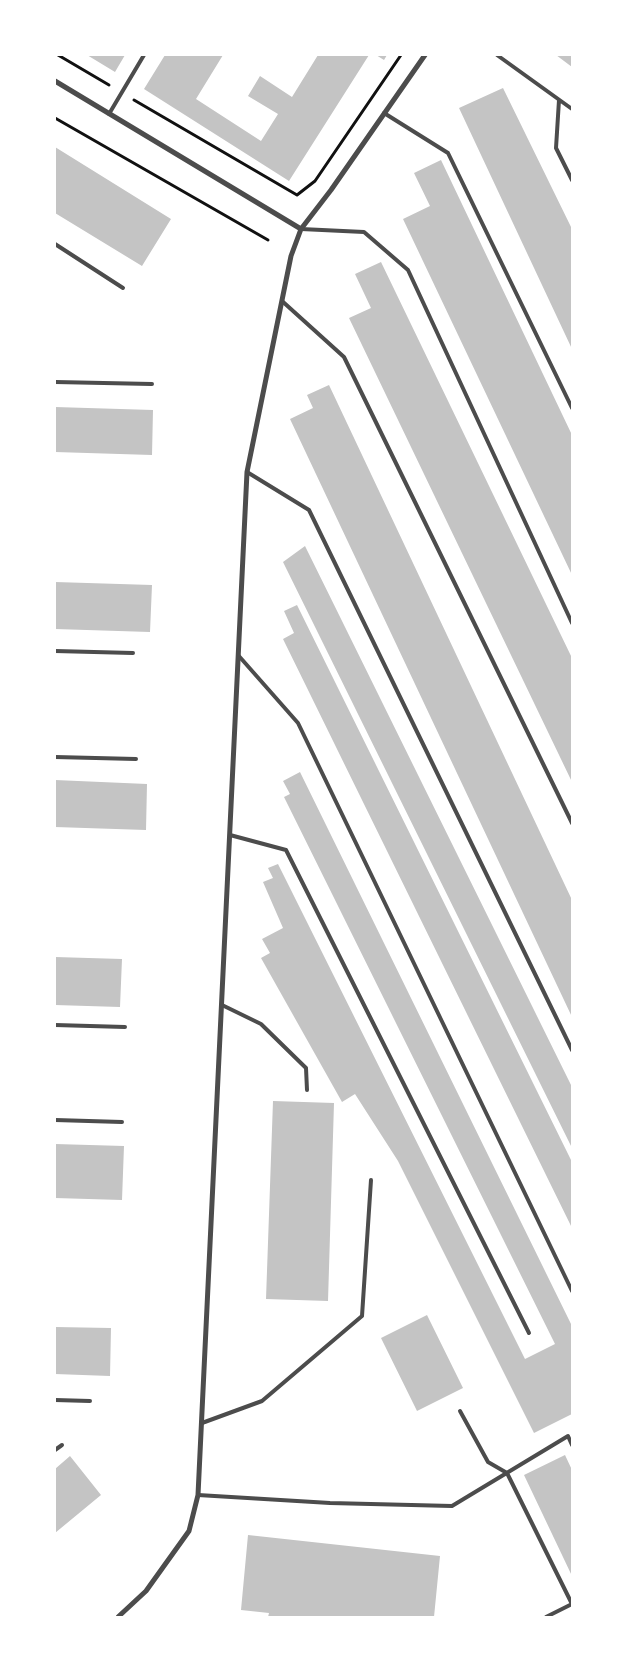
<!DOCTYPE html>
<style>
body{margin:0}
#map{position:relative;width:627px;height:1672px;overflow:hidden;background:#fff;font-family:"Source Sans 3",sans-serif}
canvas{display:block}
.frame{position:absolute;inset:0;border:56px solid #fff;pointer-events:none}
</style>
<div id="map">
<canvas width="627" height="1672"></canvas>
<div class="frame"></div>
</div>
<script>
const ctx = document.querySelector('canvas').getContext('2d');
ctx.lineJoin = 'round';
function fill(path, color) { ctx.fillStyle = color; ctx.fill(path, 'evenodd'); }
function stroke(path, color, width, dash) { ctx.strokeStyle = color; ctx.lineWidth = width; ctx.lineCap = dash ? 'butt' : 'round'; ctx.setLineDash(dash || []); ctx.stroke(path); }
fill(new Path2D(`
 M87 55H125L115 72Z
 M165 55H223L196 99 261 141 278 114 248 96 260 76 292 97 318 55H369L289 181 144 89Z
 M376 55H387L384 60Z
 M556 55H572V67Z
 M503 88 572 229V349L459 108Z
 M55 147 171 219 142 266 55 213Z
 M441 160 572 435V575L403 219 430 206 414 173Z
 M381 262 572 658V782L349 318 371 308 355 274Z
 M329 385 572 900V1017L290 419 313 408 307 395Z
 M55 407 153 410 152 455 55 452Z
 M305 546 572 1087V1148L283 562Z
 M55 582 152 585 150 632 55 629Z
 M297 605 572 1162V1228L283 639 294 633 284 611Z
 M300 772 572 1326V1414L534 1433 398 1161 355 1094 342 1102 261 958 270 953 262 939 283 928 263 882 273 878 268 868 278 864 525 1359 555 1344 284 797 290 794 283 781Z
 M55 780 147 784 146 830 55 827Z
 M55 957 122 959 120 1007 55 1005Z
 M273 1101 334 1103 328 1301 266 1299Z
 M55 1144 124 1146 122 1200 55 1198Z
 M427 1315 463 1388 417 1411 381 1338Z
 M55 1327 111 1328 110 1376 55 1374Z
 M565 1455 572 1470V1576L524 1475Z
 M70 1456 101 1495 55 1533V1469Z
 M248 1535 440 1556 434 1617H268L269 1613 241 1610Z`), '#c4c4c4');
stroke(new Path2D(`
 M58 55 109 85
 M134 100 297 195 315 181 401 55
 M55 118 268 240`), '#111', 3);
stroke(new Path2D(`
 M497 55 572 109
 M559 100 556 148 572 180
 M384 113 448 153 572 408
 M109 114 144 55
 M301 229 364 232 408 270 572 623
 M55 244 123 288
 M282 301 344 357 572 823
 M55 382 152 384
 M247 472 309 510 572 1050
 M55 651 133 653
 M238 655 298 723 572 1291
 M55 757 136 759
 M230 835 286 850 529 1333
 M222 1005 261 1024 306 1068 307 1090
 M55 1025 125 1027
 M55 1120 122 1122
 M55 1400 90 1401
 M460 1411 488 1462 507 1473 572 1604
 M202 1423 262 1401 362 1316 371 1180
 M55 1450 62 1445
 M198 1495 330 1503 452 1506 568 1436 572 1445
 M546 1617 572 1604`), '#4c4c4c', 4);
stroke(new Path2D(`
 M55 81 301 229
 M118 1617 146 1591 189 1531 198 1495 247 472 291 256 301 229 331 190 425 55`), '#4c4c4c', 5);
</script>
